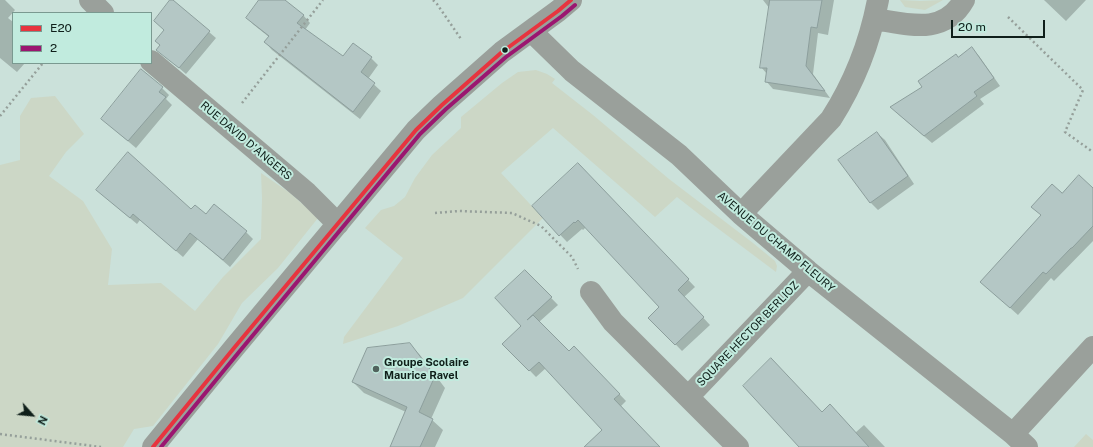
<!DOCTYPE html>
<style>
body{margin:0}
#map{position:relative;width:1093px;height:447px;overflow:hidden;background:#cbe1da;font-family:"Public Sans",sans-serif}
canvas{display:block}
.legend{position:absolute;left:12px;top:12px;width:140px;height:52px;box-sizing:border-box;background:#c1ebde;border:1px solid #7a9990;margin:0;padding:5px 7px;list-style:none;font-size:12px;color:#0f1f1a}
.legend li{display:flex;align-items:center;gap:8px;height:20px}
.legend b{width:20px;border:1px solid #7a9990}
.north{position:absolute;left:12px;top:395px;width:40px;height:40px;-webkit-text-stroke:3px #c1ebde;paint-order:stroke;rotate:117deg;font-size:11px;font-weight:700;line-height:16px;text-align:center;color:#0f1f1a}
.north::after{content:'';display:block;margin:auto;width:14px;height:18px;background:#0f1f1a;clip-path:polygon(50% 0,100% 100%,50% 72%,0 100%)}
.scale{position:absolute;left:951px;top:20px;width:94px;height:18px;box-sizing:border-box;border:2px solid #0f1f1a;border-top:0;padding-left:5px;font-size:12px;line-height:14px;white-space:nowrap;color:#0f1f1a;-webkit-text-stroke:3px #c1ebde;paint-order:stroke}
</style>
<div id="map">
<canvas width="1093" height="447"></canvas>
<ul class="legend">
<li><b style="height:5px;background:#e7343f"></b>E20</li>
<li><b style="height:5px;background:#9b1670"></b>2</li>
</ul>
<div class="north">N</div>
<div class="scale">20 m</div>
</div>
<script>
const ctx = document.querySelector('canvas').getContext('2d');
ctx.lineJoin = 'round';
function fill(path, color) { ctx.fillStyle = color; ctx.fill(path, 'evenodd'); }
function stroke(path, color, width, dash) { ctx.strokeStyle = color; ctx.lineWidth = width; ctx.lineCap = dash ? 'butt' : 'round'; ctx.setLineDash(dash || []); ctx.stroke(path); }
function label(font, color, halo, rows, align = 'center') {
  ctx.font = font + ' "Public Sans",sans-serif'; ctx.lineWidth = 4; ctx.setLineDash([]); ctx.textBaseline = 'middle'; ctx.strokeStyle = halo; ctx.fillStyle = color; for (const [text, x, y, turn = 0] of rows) {
    ctx.save(); ctx.translate(x, y); ctx.rotate((+turn || 0) * Math.PI / 180); ctx.textAlign = isNaN(turn) ? turn : align; if (halo) ctx.strokeText(text, 0, 0); ctx.fillText(text, 0, 0); ctx.restore();
  }
}
fill(new Path2D(`
 M900 0 920 1 943 0 925 10 905 7Z
 M536 70 547 74 555 79 552 83 593 115 669 179 753 243 775 261 777 266 776 272 700 215 677 197 655 217 638 202 553 128 501 173 543 218 463 298 398 326 343 344 344 337 403 258 365 228 381 210 394 206 405 197 415 178 432 155 461 128V117L502 83 518 72Z
 M55 96 84 134 66 152 49 176 83 201 112 249 108 285 161 283 195 311 223 277 261 239 262 198 261 173 290 193 318 218 278 268 242 303 218 344 153 426 134 429 123 447H0V165L20 160V116L31 98Z
 M1086 434 1093 440V447H1074Z`), '#ccd7c6');
fill(new Path2D(`
 M0 0H5L15 10 8 18 13 22V63H25L17 72 0 58Z
 M261 0H283L303 15 310 23 305 30 343 58 353 44 371 58 378 65 368 79 381 91 360 119 272 50 265 42 269 37 254 25 247 18Z
 M763 0H834L828 35 818 33 813 74 830 98 773 89 766 81 767 74 761 67 770 9Z
 M1044 0H1086L1066 21Z
 M209 32 216 38 186 74 158 50Z
 M972 49 979 56 1000 86 980 99 984 104 932 143 898 114 923 87 956 55 959 58Z
 M162 88 169 95 166 99 172 105 136 148 110 126Z
 M877 133 885 140 914 184 878 210 871 203 840 160Z
 M585 171 695 287 684 297 710 325 682 351 650 318 661 307 586 227 583 230 582 229 567 242 533 206Z
 M1093 189V241L1054 281 1051 278 1018 315 989 289 1062 195Z
 M105 197 191 211 246 232 253 239 230 267 198 239 183 257 140 220 137 224Z
 M525 271 558 305 539 322 569 352 581 354 626 401 621 406 659 447H587L604 430 546 368 536 377 504 344 523 326Z
 M409 344 420 355 445 388 431 419 443 430 435 447H391L406 412 364 393 353 382Z
 M822 413 855 433 864 425 885 447H816Z`), '#0003');
const building = new Path2D(`
 M170 0H173L210 31 179 68 156 50 160 45 155 41 164 30 154 21Z
 M259 0H285L304 15 297 23 343 56 353 43 372 57 361 72 375 83 353 112 264 42 269 36 246 18Z
 M770 0H822L817 28 811 27 806 66 825 91 765 82 767 68H760Z
 M972 47 994 78 974 92 977 96 924 136 890 107 922 87 918 81 956 54 958 57Z
 M141 69 163 87 159 92 166 97 128 141 101 119Z
 M877 132 908 176 870 203 838 160Z
 M128 152 191 209 195 205 206 214 214 204 247 231 223 260 190 233 176 251 133 214 130 218 96 190Z
 M578 163 689 279 678 290 704 317 675 345 648 318 659 307 578 220 575 223 574 222 559 236 532 206Z
 M1079 175 1093 188V226L1072 248H1071L1046 274 1043 272 1010 308 980 282 1041 215 1031 207 1052 184 1062 193Z
 M525 270 552 297 527 320 533 315 569 351 574 346 620 394 614 399 660 447H584L602 430 539 362 529 371 502 344 521 326 495 298Z
 M410 343 435 376 419 412 433 419 420 447H390L407 407 352 382 367 348Z
 M771 358 822 412 830 404 869 447H799L743 386Z`);
fill(building, '#b4c7c5');
stroke(building, '#8c9e9c', 1);
stroke(new Path2D(`
 M433 0 437 4 461 39
 M1008 17 1083 90 1065 132 1093 152
 M242 103 323 0
 M0 116 43 63
 M435 213 459 211 512 213 541 226 572 257 578 269
 M0 434 101 447`), '#959f9a', 2.5, [2, 3]);
stroke(new Path2D(`
 M90 0 103 13
 M874 19C908 24 944 36 964 0
 M531 31 572 71 679 155 741 214 808 271 1013 434 1027 447
 M151 61 307 193 338 224
 M741 214 831 119C854 83 870 42 878 0
 M591 292 613 322 738 447
 M688 397 808 271
 M1013 434 1093 347
 M153 447 234 348 416 130 442 105 502 52 558 11 571 0`), '#9aa09b', 22);
stroke(new Path2D(`
 M153 447 234 348 416 130 442 105 502 52 558 11 571 0`), '#e7343f', 4);
stroke(new Path2D(`
 M161 447 239 352 420 134 446 109 506 57 562 16 575 5`), '#9b1670', 4);
for (const [x, y, r, color] of [
 [505,50,3.5,"#0f1f1a"],
 [376,369,4,"#51635d"]
]) { const dot = new Path2D(); dot.arc(x, y, r, 0, 2 * Math.PI); ctx.fillStyle = color; ctx.fill(dot); stroke(dot, '#c1ebde', 1.5); }
label('11px', '#0f1f1a', '#c1ebde', [
 ["RUE DAVID D'ANGERS",246,141,40],
 ["AVENUE DU CHAMP FLEURY",776,242,40],
 ["SQUARE HECTOR BERLIOZ",748,334,-46]
]);
label('bold 11px', '#0f1f1a', '#c1ebde', [
 ["Groupe Scolaire",384,363],
 ["Maurice Ravel",384,376]
], 'left');
</script>
